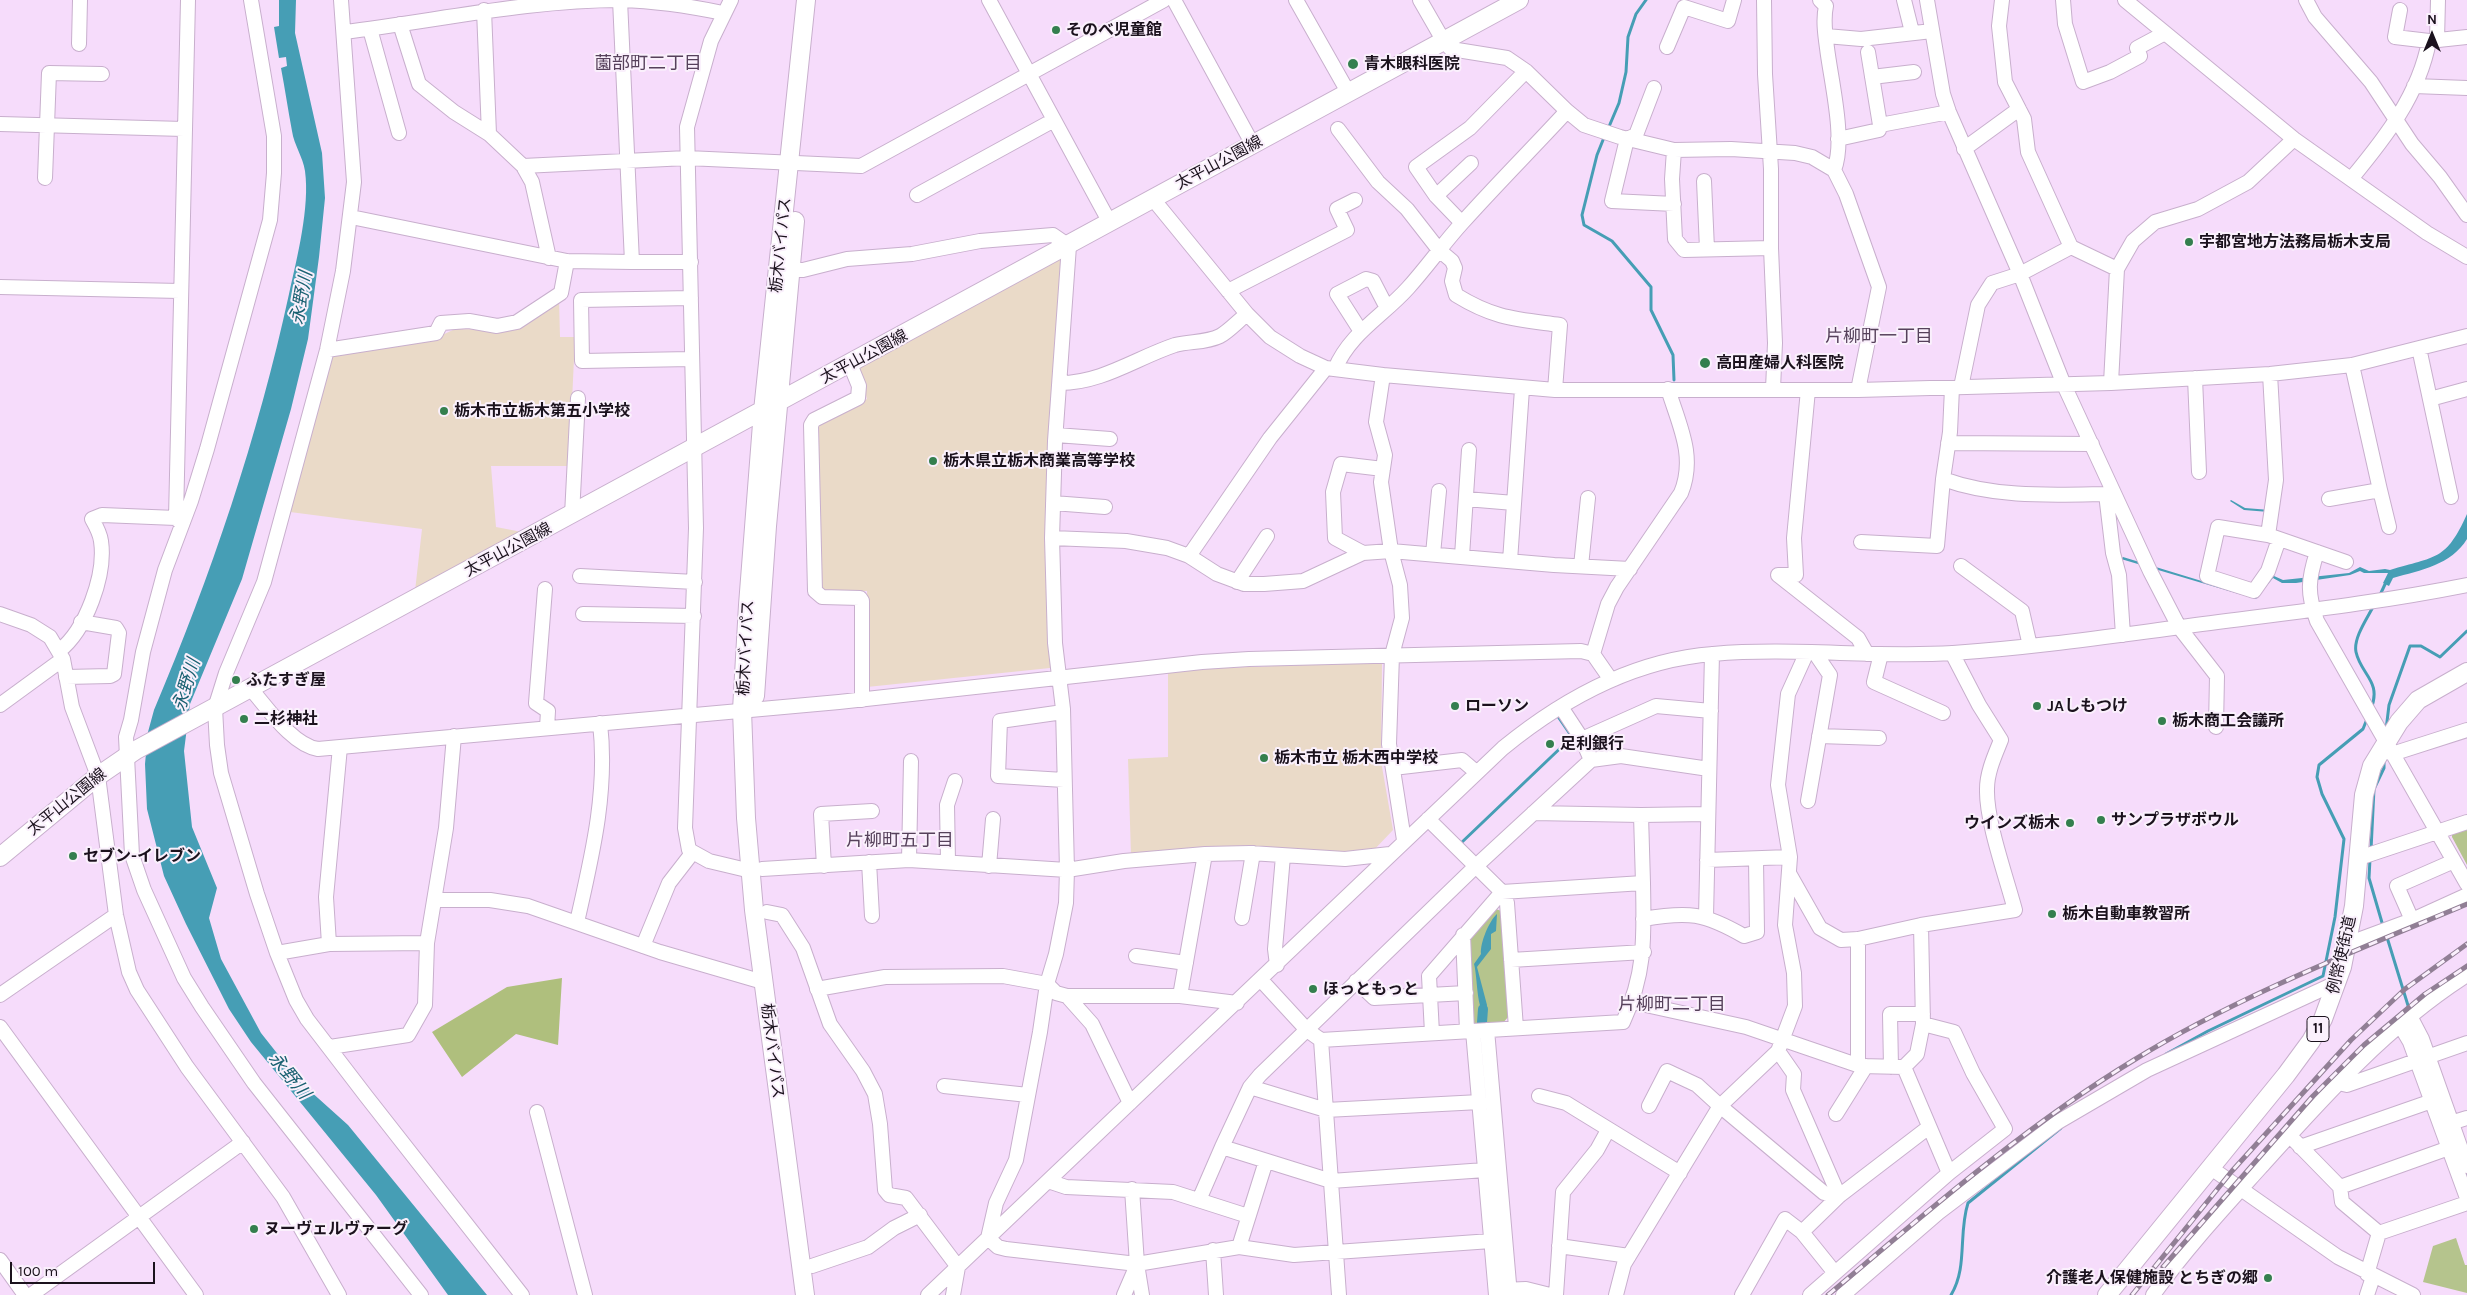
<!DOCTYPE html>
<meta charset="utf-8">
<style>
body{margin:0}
#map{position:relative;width:2467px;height:1295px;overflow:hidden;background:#f6dcfb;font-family:Karla,sans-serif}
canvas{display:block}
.north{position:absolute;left:2407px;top:10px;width:50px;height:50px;-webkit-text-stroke:4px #faf0fc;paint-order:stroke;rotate:0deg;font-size:14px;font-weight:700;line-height:20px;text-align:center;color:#1b121d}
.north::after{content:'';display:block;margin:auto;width:18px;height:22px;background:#1b121d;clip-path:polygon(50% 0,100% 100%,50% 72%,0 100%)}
.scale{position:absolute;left:10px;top:1262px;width:145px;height:22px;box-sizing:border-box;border:2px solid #1b121d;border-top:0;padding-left:6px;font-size:15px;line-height:18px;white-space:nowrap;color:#1b121d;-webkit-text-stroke:4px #faf0fc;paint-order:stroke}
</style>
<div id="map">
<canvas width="2467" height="1295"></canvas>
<div class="north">N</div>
<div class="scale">100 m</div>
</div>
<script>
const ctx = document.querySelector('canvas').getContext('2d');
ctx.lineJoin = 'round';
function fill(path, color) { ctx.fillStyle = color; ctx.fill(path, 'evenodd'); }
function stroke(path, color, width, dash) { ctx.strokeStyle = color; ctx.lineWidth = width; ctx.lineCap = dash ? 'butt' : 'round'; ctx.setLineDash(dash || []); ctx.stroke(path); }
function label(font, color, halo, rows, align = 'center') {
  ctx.font = font + ' Karla,"Noto Sans JP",sans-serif'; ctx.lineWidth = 4; ctx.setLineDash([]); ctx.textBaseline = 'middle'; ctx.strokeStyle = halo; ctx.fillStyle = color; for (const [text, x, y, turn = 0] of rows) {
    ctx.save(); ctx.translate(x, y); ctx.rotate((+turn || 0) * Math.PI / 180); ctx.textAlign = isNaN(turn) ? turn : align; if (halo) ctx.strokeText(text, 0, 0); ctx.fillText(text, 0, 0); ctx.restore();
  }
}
fill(new Path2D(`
 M1064 256 1048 495 1050 668 867 687V591H820L815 427 867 399 858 368Z
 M559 299 560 337H575L569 466H491L496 527 522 532 415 591 422 529 290 512 331 357 438 337 455 329 512 330Z
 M1382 662 1381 761 1393 830 1372 852 1251 849 1131 855 1128 759 1168 757V670Z`), '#eadac8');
fill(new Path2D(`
 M2467 828V865L2452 837V834Z
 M1496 909 1504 912 1509 1016 1502 1024 1469 1026 1465 940Z
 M2456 1238 2465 1265H2467V1293L2423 1282 2433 1246Z`), '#b5c48d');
fill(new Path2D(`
 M562 978 558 1045 516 1034 462 1077 432 1032 507 987Z`), '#afbf7d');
fill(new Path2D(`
 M279 0H296L295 33 322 153 325 198 319 257 308 339 291 409 242 579 190 704 184 751 192 827 217 888 209 918 221 959 261 1033 299 1081 348 1125 487 1295H448L376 1195 251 1042 229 1009 186 924 164 876 147 809 145 764 148 732 154 710C211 576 258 437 289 294 297 258 310 207 305 171 303 157 294 145 292 131 288 110 285 89 281 68L287 66 286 57 279 58 274 27 279 26Z
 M2231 500 2245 508 2270 510 2275 513 2276 569 2274 576 2283 580 2349 573 2360 567 2369 571 2385 569 2390 570C2436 556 2446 561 2467 514V539C2451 565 2421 570 2393 578L2389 586 2383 583 2388 573H2364L2360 571 2350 575 2296 583H2282L2273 578 2256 599 2121 559 2123 557 2254 597 2274 568 2269 512 2244 510 2230 501Z
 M1497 914 1496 931 1491 934V949L1477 967 1487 1005 1486 1009H1482C1477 1004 1477 974 1474 964L1481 954C1480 943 1489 921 1497 914Z`), '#469eb5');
stroke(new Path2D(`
 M1608 129 1619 103 1626 72 1628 37 1636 14 1646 0
 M1605 135 1597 155 1582 215 1584 225 1612 241 1651 287V310L1673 355 1674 380
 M2380 595 2387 580
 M2371 709C2382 681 2361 675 2356 652 2353 638 2368 617 2374 605
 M2386 730 2389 705 2410 646H2421L2440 657 2467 631
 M1460 844 1572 737 1559 718
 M2371 850 2374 789 2384 768V759
 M2370 859 2369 878 2383 926
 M2386 934 2410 1012
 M2166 1054 2208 1031 2323 976 2335 917 2344 839 2322 794 2317 777 2319 765 2363 729 2367 719
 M2464 1169 2467 1177
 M1951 1295C1968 1267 1958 1234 1968 1203L2061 1128`), '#469eb5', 3);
stroke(new Path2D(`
 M1483 1063 1481 1036 1483 1009
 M1495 1197 1499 1247`), '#469eb5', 10);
const minor = new Path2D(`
 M251 0 274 136V173L270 220 207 449 191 501 165 570 143 652 131 720 126 737 132 855 144 890 184 978 202 1007 254 1083 421 1295
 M341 0 354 182 343 271 327 350 264 582 226 673 215 708 217 745 221 773 257 894 277 953 296 1000 307 1019 366 1096 522 1295
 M620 0 632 262H691
 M731 0 711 41 687 127 696 528 685 828 689 850 709 861 751 871
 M989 0 1110 223
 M1174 0 1253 145
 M1296 0 1348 92
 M1764 0 1765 74 1771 169V248L1775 343 1773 389
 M1820 0 1826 6C1823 19 1825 34 1827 48 1831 81 1846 140 1834 170
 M1904 0 1912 32
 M1927 0 1943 94 1949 112 2020 274 2064 385 2150 571 2179 627 2217 676 2216 727
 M2002 0 1999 26 2005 82 2024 119 2028 152 2071 247 2117 269
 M2063 0 2065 24 2083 82 2110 72 2140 56 2137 48 2165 33
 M2125 0 2294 139 2427 233 2467 257
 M2306 0 2315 17 2371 82 2412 144 2440 177 2467 215
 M484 10 489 134
 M2400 10 2395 37 2429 41 2467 37
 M400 24 419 84 454 112 489 134 523 166 532 182 549 258
 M370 29 399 133
 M344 32C436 21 528 0 621 0 656 1 689 6 723 13
 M1826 36 1861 39 1932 31
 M2437 40 2438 0
 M79 44 80 0
 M1667 47 1684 7 1728 21 1734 0
 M1868 52 1880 125 1949 112
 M1872 77 1914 72
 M2414 86 2467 88
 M1654 88 1636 135 1627 139 1612 201 1674 204
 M1567 111 1584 125 1620 137 1674 150 1731 149 1795 153 1812 157 1834 170 1846 194 1879 287 1858 390
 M0 124 184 129
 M1338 129 1378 182 1407 209 1439 250 1452 261 1455 268 1452 281 1456 295C1495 319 1516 319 1560 325L1555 390
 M1838 139 1879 130 1880 125
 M1964 149 2019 109
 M1674 150 1672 179 1675 239 1684 250 1771 248
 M523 166 687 158 861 166 1164 0
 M45 178 49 73 102 74
 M2351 179C2385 138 2419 95 2429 41
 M1704 181 1707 249
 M917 195 1054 120
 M1436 196 1471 163
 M1153 199 1247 314 1270 337 1300 356 1326 368 1383 375 1555 390H1858L2111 383 2270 374 2352 365 2467 336
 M351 217 567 261 632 262
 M1462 223 1436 196 1416 167 1470 128 1526 71
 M781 270H803L847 259 912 254 980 241 1053 235 1069 246 1055 441 1052 538 1055 643 1063 709 1067 870 1066 903 1056 954 1047 984 1040 1032 1016 1160 996 1203 988 1238 998 1247 1006 1249 1137 1264 1239 1247 1294 1255 1505 1240
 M0 287 180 291
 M1228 291 1347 230 1337 209 1355 200
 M1360 330 1337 294 1366 279 1373 281 1387 308
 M2419 348 2451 497
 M327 350 436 333 441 323 469 321 497 326 517 322 561 293 567 261
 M691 359 582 361 581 300 691 298
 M850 364 859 386 858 398 814 420 811 425 815 591 822 597 860 598 862 601V700
 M1335 369C1350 333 1383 316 1408 288 1427 267 1443 244 1462 223 1496 185 1532 149 1567 111L1526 71 1507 58 1451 49 1443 40 1420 0
 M1383 375 1376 422 1385 455 1381 482 1391 551 1400 585 1402 618 1392 655 1389 744 1404 840
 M2195 378 2199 472
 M1060 383C1102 383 1136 358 1175 345 1190 341 1206 343 1220 336 1229 331 1238 321 1247 314
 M2111 383 2117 269 2133 241 2155 222 2198 209 2248 182 2294 139
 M1961 387 1978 305 1992 283 2020 274 2071 247
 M1952 388 1950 432 1943 479C1995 498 2051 495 2106 494
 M1808 390 1794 538 1796 575H1778L1858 638 1867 654
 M2430 399 2467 389
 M1056 435 1110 439
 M1948 443 2092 444
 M2380 490 2389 527
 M2113 491 2106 494 2113 553 2119 575 2123 635
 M1466 499 1514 503
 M2329 499 2380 490 2352 365
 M1053 503 1105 507
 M572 515 578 398
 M182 524 176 518 188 0
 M2268 535 2276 480 2270 374
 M1052 538 1126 541 1167 548 1189 556 1217 574 1244 584H1264L1303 581 1363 553 1391 551 1554 565 1630 569
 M2279 539 2268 571 2254 591 2207 576 2218 527 2268 535 2346 562
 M1861 542 1937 546 1943 479
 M2317 552C2308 580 2307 593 2317 621L2467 884
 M1363 553 1335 538 1333 492 1341 464 1383 469
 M1433 554 1439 491
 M1189 556 1270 438 1326 368
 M1462 556 1469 450
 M1510 561 1522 389
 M1581 566 1588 498
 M1961 566 2022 611 2030 646
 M580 576 695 582
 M1237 582 1267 536
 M545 589 536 703 548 711 547 728
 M0 614 31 625 50 637 63 659 72 707 98 776 116 915 129 972 137 990 187 1067 283 1197 339 1295
 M583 614 694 616
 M59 651C86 630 106 575 101 541 100 533 96 526 92 519L102 515 176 518
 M1807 652 1788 694 1778 785 1790 857 1785 925 1794 973 1795 1006 1778 1051 1720 1106 1824 1193 1839 1196
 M1593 654 1608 604 1617 587 1681 493C1696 456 1679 425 1668 389
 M1881 654 1874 682 1943 713
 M66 677 110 676 114 674 119 633 116 628 81 622
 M250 688C267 707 292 745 318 749L839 702 1202 662 1249 659 1581 651 1593 654 1611 680
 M0 705 63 659
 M1561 707 1582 739 1591 760
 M1063 712 1000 721 998 776 1064 780
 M1819 736 1879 738
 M1582 739 1656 706 1711 711
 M2392 754 2467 730
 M1393 768 1462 760 1476 772
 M1808 801 1830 675 1815 653
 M1641 815 1708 814
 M1428 819 1502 892 1507 903 1516 1028
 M2359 858 2467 822
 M909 860 911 761
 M1707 860 1790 857
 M948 861 947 805 955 781
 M869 862 872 916
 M824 866 821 814 872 811
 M989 866 993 819
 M762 869 909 860 1067 870 1124 861 1205 854 1250 853 1345 859 1390 854
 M1790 875 1820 928 1841 940 1858 939 1921 925
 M434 900H490L528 906 660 952 763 982
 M767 912 782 915 803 948 830 1024 863 1071 875 1094 880 1124 885 1190 889 1195 906 1198 958 1267 953 1295
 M1706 917 1712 654
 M1242 918 1253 853
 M1643 919C1689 911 1704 913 1744 936L1757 932 1756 859
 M2412 920 2397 886 2454 861
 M577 922C592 856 608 791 600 723
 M1463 935 1467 1031
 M329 944 326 897 340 747
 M2347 944 2412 920 2467 895
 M643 946 669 883 693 852
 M277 953 329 944 427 943
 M1136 956 1186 963
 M1511 960 1644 952
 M1277 965 1275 949 1283 856
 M1261 980 1307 1030 1321 1040 1623 1022C1646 973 1644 936 1643 883
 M1356 981 1374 998 1466 993
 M817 989 885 977 1003 976 1047 984 1056 993 1067 996 1092 1024 1130 1103
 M0 995 116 915
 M1067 996H1180L1237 1003
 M1180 996 1205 854
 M1632 1002 1746 1027 1860 1066 1904 1067 1917 1054 1923 1024 1921 925 2015 910C2006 876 1986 821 1987 789 1987 772 1995 755 2001 740L1979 705 1952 653
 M2410 1016 2422 1039 2467 1166
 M2400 1025 2410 1042 2467 1198
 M0 1027 196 1295
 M1487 1030 1510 1295
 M1473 1031 1496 1295
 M1432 1033 1429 976 1502 892 1643 883 1641 815 1533 813
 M1321 1040 1339 1295
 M330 1047 408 1035 425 1005 427 943 446 828 454 736
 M1778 1051 1794 1074 1793 1090 1839 1196
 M1858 1065V939
 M1891 1067 1890 1014H1923
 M1904 1067 1949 1173
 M2338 1083 2347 1085 2467 1043
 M944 1086 1028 1095
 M1250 1087 1326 1110 1480 1102
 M1539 1096 1566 1103 1680 1173
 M537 1112 585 1295
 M1836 1114 1866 1066
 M2444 1125 2467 1118
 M2295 1141 2340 1187 2342 1202 2379 1233
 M1222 1147 1250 1087 1260 1075 1476 866 1591 760 1621 756 1709 769
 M2300 1147 2432 1101
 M2211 1168 2338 1257 2413 1295
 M1048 1181 1066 1187 1173 1192 1248 1216
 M2340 1187 2449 1148
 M1132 1189 1137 1264 1142 1295
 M1199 1200 1222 1147 1331 1181 1485 1170 1499 1171
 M1802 1232 1839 1196 1929 1127
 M2379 1233 2467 1203
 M1559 1246 1629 1256
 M1239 1247 1266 1161
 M1213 1250 1216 1295
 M0 1260 25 1295
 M812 1266 868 1247 894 1228 920 1215
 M2367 1274 2379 1233
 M1502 1290 1526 1289 1550 1295
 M31 1295 243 1142
 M928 1295 1503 748C1563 699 1634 660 1713 654 1793 647 1873 658 1953 653 2029 648 2105 637 2181 627 2277 614 2372 604 2467 585
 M1124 1295 1137 1265
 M1556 1295 1563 1192 1597 1150 1608 1130
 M1616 1295 1624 1264 1720 1106 1697 1085 1667 1071 1649 1106
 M1742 1295 1785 1219 1802 1232 1835 1273
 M1810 1295 1949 1173 2005 1129 1973 1073 1954 1032 1923 1024
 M1843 1295 1938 1213 2058 1122 2147 1070 2338 982
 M2153 1295C2185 1250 2223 1209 2260 1168 2323 1098 2387 1026 2467 975
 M2367 1295 2373 1277`);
const major = new Path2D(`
 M755 696 767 526 795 221
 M0 857 98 776 136 750 1519 0
 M805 1295 754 910 746 818 742 710 748 605 763 411 806 0
 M2107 1295 2286 1075 2311 1041 2323 1019 2342 967 2354 906 2364 795 2372 766 2399 722 2418 700 2467 672`);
stroke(minor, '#c8afcd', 16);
stroke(major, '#c8afcd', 20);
stroke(minor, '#fff', 14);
stroke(major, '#fff', 18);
const rail = new Path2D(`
 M2163 1267 2313 1096 2364 1045 2425 994 2467 966
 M1828 1295C1927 1212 2024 1127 2134 1060 2238 996 2355 951 2467 904
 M2132 1295 2232 1171 2351 1040 2405 989 2467 944`);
stroke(rail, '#917f95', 5);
stroke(rail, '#faf0fc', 3, [9]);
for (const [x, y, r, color] of [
 [1056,30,5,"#347f4e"],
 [1353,64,6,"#347f4e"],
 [2189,242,5,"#347f4e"],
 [1705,363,6,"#347f4e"],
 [444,411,5,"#347f4e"],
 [933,461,5,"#347f4e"],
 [236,680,5,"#347f4e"],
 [1455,706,5,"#347f4e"],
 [2037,706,5,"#347f4e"],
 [244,719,5,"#347f4e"],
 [2162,721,5,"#347f4e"],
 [1550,744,5,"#347f4e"],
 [1264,758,5,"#347f4e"],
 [2101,820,5,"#347f4e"],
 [2070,823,5,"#347f4e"],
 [73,856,5,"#347f4e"],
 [2052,914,5,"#347f4e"],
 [1313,989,5,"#347f4e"],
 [254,1229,5,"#347f4e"],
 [2268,1278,5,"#347f4e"]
]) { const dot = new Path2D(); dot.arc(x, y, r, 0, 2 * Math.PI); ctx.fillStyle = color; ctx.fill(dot); stroke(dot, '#faf0fc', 2); }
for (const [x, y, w] of [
 [2318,1029,22]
]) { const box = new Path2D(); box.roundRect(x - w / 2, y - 12.5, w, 25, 4); ctx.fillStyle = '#faf0fc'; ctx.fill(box); stroke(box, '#1b121d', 1); }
label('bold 15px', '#1b121d', null, [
 ["11",2318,1029]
]);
label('bold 16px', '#1b121d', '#faf0fc', [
 ["そのべ児童館",1066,30],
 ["青木眼科医院",1364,64],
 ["宇都宮地方法務局栃木支局",2199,242],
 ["高田産婦人科医院",1716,363],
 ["栃木市立栃木第五小学校",454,411],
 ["栃木県立栃木商業高等学校",943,461],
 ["ふたすぎ屋",246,680],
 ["ローソン",1465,706],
 ["JAしもつけ",2047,706],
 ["二杉神社",254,719],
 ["栃木商工会議所",2172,721],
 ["足利銀行",1560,744],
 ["栃木市立 栃木西中学校",1274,758],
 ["サンプラザボウル",2111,820],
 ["ウインズ栃木",2060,823,"right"],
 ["セブン-イレブン",83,856],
 ["栃木自動車教習所",2062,914],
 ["ほっともっと",1323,989],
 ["ヌーヴェルヴァーグ",264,1229],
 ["介護老人保健施設 とちぎの郷",2258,1278,"right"]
], 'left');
label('16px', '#1b121d', '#faf0fc', [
 ["太平山公園線",1219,163,-28],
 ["栃木バイパス",781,245,-84],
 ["太平山公園線",864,357,-28],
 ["太平山公園線",508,550,-28],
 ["栃木バイパス",746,648,-87],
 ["太平山公園線",67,802,-39],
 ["例幣使街道",2342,955,-77],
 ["栃木バイパス",772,1051,83]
]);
label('18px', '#56415b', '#faf0fc', [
 ["薗部町二丁目",648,64],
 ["片柳町一丁目",1879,337],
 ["片柳町五丁目",900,841],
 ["片柳町二丁目",1672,1005]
]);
label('italic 18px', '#196071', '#faf0fc', [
 ["永野川",302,298,-80],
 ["永野川",187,685,-73],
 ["永野川",289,1076,51]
]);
</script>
